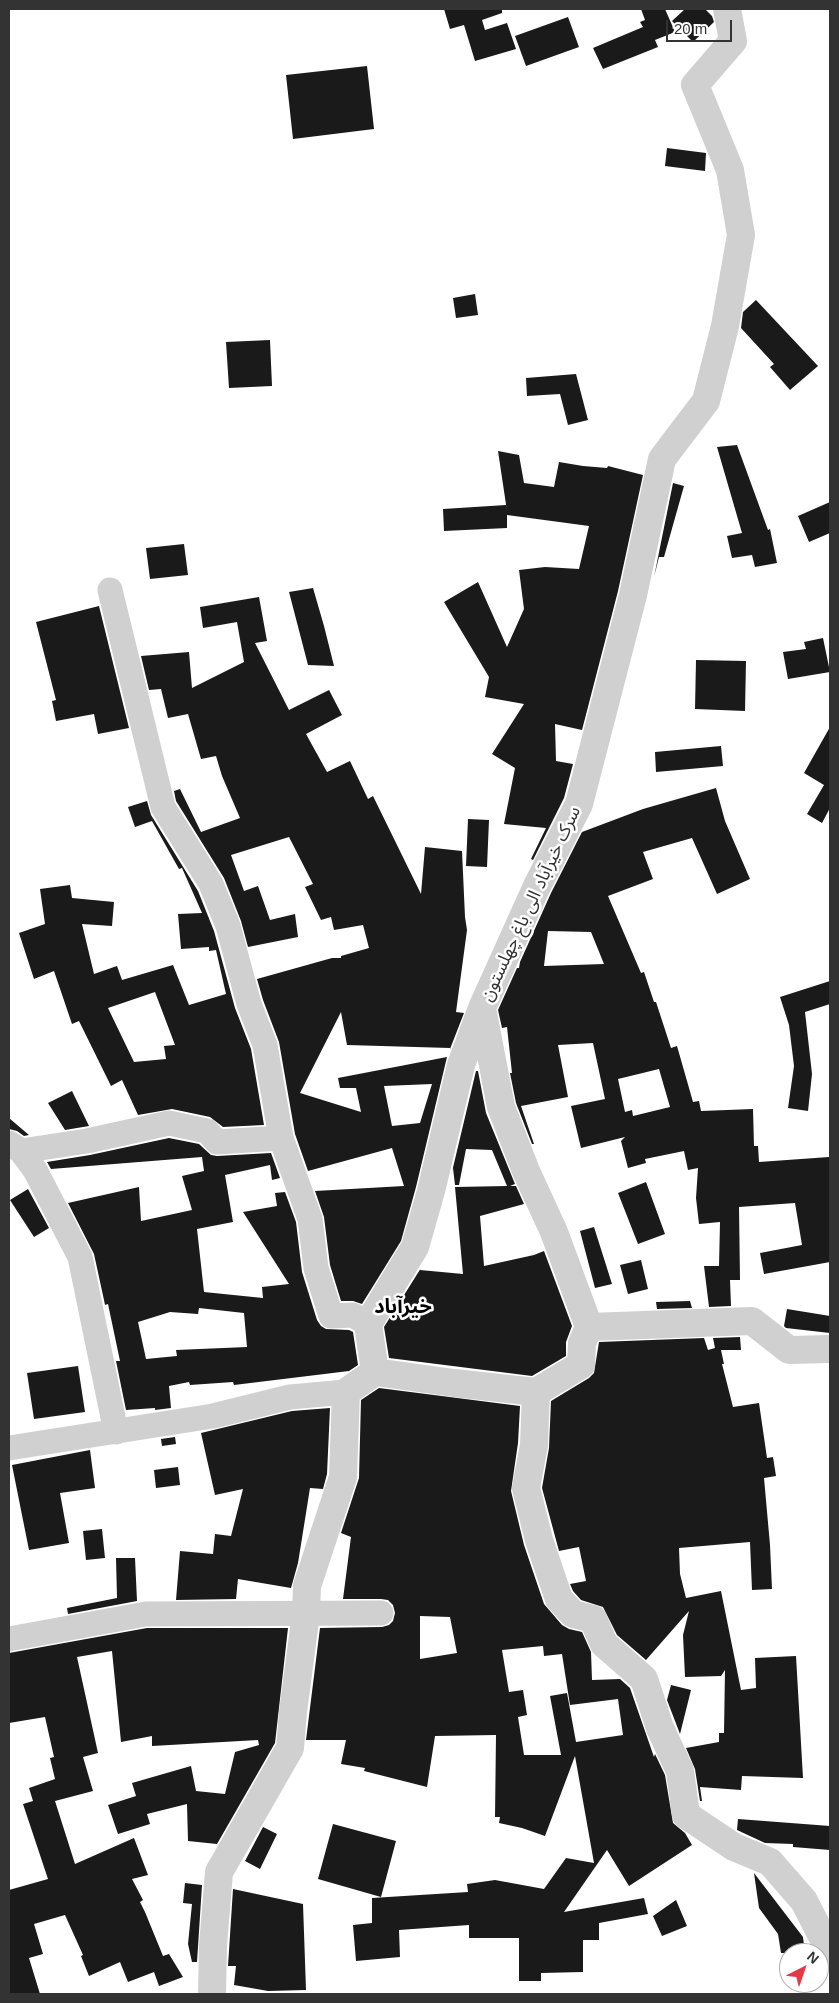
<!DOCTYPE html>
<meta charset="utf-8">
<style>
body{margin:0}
#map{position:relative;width:839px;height:2003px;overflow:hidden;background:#fff;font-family:Helvetica,sans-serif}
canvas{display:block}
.frame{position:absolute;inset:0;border:10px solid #333;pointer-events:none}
.north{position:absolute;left:779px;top:1943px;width:50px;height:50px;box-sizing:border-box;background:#fff;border:1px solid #adadad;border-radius:50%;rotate:41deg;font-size:14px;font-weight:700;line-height:20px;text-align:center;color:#333}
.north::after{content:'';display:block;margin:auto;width:18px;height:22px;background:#e63946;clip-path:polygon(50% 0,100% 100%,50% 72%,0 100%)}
.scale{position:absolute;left:666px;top:20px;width:66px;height:22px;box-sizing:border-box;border:2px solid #333;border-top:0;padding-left:6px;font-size:15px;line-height:18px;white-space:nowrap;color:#333;-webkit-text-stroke:4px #fff;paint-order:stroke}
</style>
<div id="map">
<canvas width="839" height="2003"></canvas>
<div class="frame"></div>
<div class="north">N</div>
<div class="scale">20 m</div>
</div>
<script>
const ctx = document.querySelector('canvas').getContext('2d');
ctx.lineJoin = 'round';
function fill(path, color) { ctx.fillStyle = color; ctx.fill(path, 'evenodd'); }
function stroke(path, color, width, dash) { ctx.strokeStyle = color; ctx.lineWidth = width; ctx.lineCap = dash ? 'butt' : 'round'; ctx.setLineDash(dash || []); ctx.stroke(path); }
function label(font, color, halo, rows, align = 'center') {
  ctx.font = font + ' Helvetica,"Noto Sans Arabic",sans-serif'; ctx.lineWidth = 5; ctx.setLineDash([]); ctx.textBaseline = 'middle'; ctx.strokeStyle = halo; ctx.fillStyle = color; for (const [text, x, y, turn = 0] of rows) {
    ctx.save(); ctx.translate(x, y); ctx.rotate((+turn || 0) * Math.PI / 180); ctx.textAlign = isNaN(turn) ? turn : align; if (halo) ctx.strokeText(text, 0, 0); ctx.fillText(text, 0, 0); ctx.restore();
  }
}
fill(new Path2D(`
 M444 9H502V13L482 20 485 30 507 23 516 49 475 61 464 25 450 29Z
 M641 9H665L675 32 655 40 658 47 603 69 593 48 643 27 640 22 645 20Z
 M685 9H705L712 16 714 22 693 42 672 21Z
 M568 17 579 47 526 66 515 36Z
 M367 66 374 129 293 139 286 75Z
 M667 148 706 153 705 171 665 166Z
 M475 294 478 315 456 318 453 298Z
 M756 300 818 366 790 390 770 367 774 364 741 328 743 312Z
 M270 340 272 386 229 388 226 342Z
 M576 374 588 420 568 425 560 394 527 396 526 378Z
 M737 445 768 530 770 529 777 563 755 567 752 555 732 558 727 536 742 533 717 447Z
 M498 451 519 455 524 483 554 487 559 462 583 466 607 468 608 466 643 475 618 591 582 730 555 724 556 761 573 764 564 798 533 860 531 859 546 828 504 824 515 768 492 754 524 704 485 697 489 677 444 602 478 582 507 647 524 609 519 570 545 567 579 569 589 526 507 515V528L444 531 443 509 506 505 507 511Z
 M673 483 684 486 664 557H659L654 577Z
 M830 502V533L809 542 798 516Z
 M184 544 188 575 150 579 146 548Z
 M313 588 324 626 334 666 308 665 289 592Z
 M259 597 267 641 255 643 289 710 329 690 342 715 306 734 327 772 350 761 368 799 373 796 421 894 425 847 462 851 465 917 467 930 456 1012 464 1013 450 1049V1048L347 1045 341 1012 300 1093 361 1112 356 1088H340L338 1078 447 1057 416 1187 401 1241 362 1304 353 1301H341L330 1265 324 1217 315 1191 404 1186 392 1148 308 1171 295 1134 279 1042 263 1000 257 979 332 958H341V956L369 948 363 925 334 930 331 917 321 920 305 887 313 884 289 837 231 855 244 891 258 886 270 920 295 914 298 937 248 947 241 921 224 878 176 801 174 791 180 789 201 832 240 818 222 776 216 756 201 759 188 714 168 718 161 689 149 690 141 656 189 652 192 688 244 662 237 622 203 628 200 607ZM432 1084 420 1123 392 1126 384 1086Z
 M99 606 129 728 98 734 94 714 56 721 52 701 56 700 36 622Z
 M823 638 830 672 788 679 783 652 806 649 804 642Z
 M696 660 746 661 745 711 695 709Z
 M830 727V808L822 823 807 814 824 785 804 773Z
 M721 746 723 766 656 772 655 752Z
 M716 788 725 821 750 879 717 894 692 838 643 852 653 879 608 896 641 973 644 972 654 1002H656L671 1048 677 1046 693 1102 699 1101 701 1111 753 1109 754 1146H758L759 1162 829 1157 830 1262 764 1274 760 1253 802 1245 795 1203 739 1207 740 1280H730L731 1306 709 1307 704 1266H719L720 1222 699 1224 696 1198 698 1168 688 1170 684 1151 645 1159 646 1163 628 1168 621 1141 625 1137 581 1148 571 1106 605 1099 593 1043 558 1045 568 1097 521 1106 534 1144H532L516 1103 510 1073H512L507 1027 502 1028 498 1010 517 968H519L520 962 551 893 582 832 643 809ZM548 931 591 932 604 964 544 966ZM659 1069 670 1107 633 1116 632 1110 625 1112 618 1079Z
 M147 801 151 815 198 891 214 931 235 1008 251 1049 264 1125 223 1127 210 1117 172 1109 138 1115 122 1080 111 1086 79 1021 72 1024 54 971 34 979 19 933 45 924 40 889 70 885 72 898 114 902 112 926 82 924 94 974 117 966 122 980 173 965 189 1005 226 994 216 950 209 951V947L181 949 178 914 202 913 182 868 179 869 152 821 135 827 128 807ZM155 992 175 1045 164 1046 166 1059 134 1062 108 1008Z
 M468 819 489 820 487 867 466 866Z
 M830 981V1004L805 1012 812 1074 808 1111 788 1108 794 1066 789 1025 780 997Z
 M476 1071H478L486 1113 515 1184 510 1186H516L524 1204 480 1216 484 1266 534 1255 544 1251 572 1326 566 1342V1356L532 1376 389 1358 384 1327 421 1268 420 1270 463 1274 455 1187 507 1186 492 1150 466 1149 459 1185H455L453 1168 451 1176Z
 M72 1091 89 1126 65 1130 48 1103Z
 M9 1118 29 1135 24 1136 17 1131 9 1129Z
 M169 1138 199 1144 211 1155 217 1156 271 1153 280 1178 272 1180 270 1165 225 1175 233 1222 197 1229 204 1292 263 1298 262 1287 289 1284 243 1212 277 1206 275 1193 285 1192 296 1222 302 1272 317 1320 321 1326 326 1329 349 1330 353 1332 358 1365 349 1371 234 1385 233 1382 190 1385 189 1382 169 1386 171 1408 155 1410V1408L126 1410 116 1361H120L108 1304 105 1305 104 1300 94 1254 68 1203 139 1187 141 1221 192 1210 182 1176 204 1171 202 1157 51 1169 47 1162 90 1155ZM199 1308 244 1313 247 1347 176 1350 177 1356 146 1359 138 1322 170 1312 198 1314Z
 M646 1182 665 1234 638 1244 618 1193Z
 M28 1189 49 1228 34 1237 10 1200Z
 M594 1227 612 1284 595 1288 580 1231Z
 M641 1260 648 1289 628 1294 620 1265Z
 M690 1301 692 1308 657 1309 656 1302Z
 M787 1309 830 1316V1333L786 1328 784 1326Z
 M740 1337 741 1350H721L724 1364H722L733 1407 759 1403 767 1458 773 1457 776 1476 764 1478 770 1545 772 1589 752 1590 750 1542 679 1548 680 1574 686 1598 721 1591 741 1690 756 1688 755 1658 796 1656 803 1778 742 1776 741 1790 700 1787 702 1801H700L695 1769 686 1748 719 1742V1733H724L725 1670 721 1676 685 1677 683 1635 689 1611 646 1660 617 1635 603 1607 581 1600 573 1591 570 1584 586 1581 579 1547 559 1551 542 1488 549 1448 551 1401 589 1378 594 1373 599 1342 704 1338 708 1350 715 1348 713 1338Z
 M78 1366 85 1412 34 1419 27 1373Z
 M379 1388 520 1406 518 1443 511 1491 524 1545 544 1604 562 1625 569 1629 582 1632 591 1652 592 1680 620 1679 630 1688 654 1757 655 1754 665 1775 673 1823 685 1833 692 1845 629 1886 607 1850 564 1912 644 1898 648 1914 599 1923V1940H583V1972L541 1973V1981H519V1938H469V1925L399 1930 400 1957 356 1961 353 1925 372 1923V1898L468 1892 467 1884 495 1880 544 1889 566 1858 594 1863 575 1756 545 1836 522 1828 499 1823 500 1817H495L496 1735 435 1736 427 1787 364 1771 365 1768 341 1764 346 1740H306L320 1628 382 1627 389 1625 393 1621 395 1613 393 1605 388 1600 381 1599H343L351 1537 341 1533 359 1478 361 1400ZM420 1616 450 1617 457 1653 420 1659ZM543 1646 544 1656 562 1654 570 1705 618 1699 623 1735 576 1742 567 1693 550 1696 561 1755H524L518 1717 527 1715 523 1690 509 1692 502 1650Z
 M330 1408 327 1474 323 1489 310 1488 298 1563 291 1588 238 1579 236 1599 176 1600 180 1551 213 1554 215 1534 231 1536 243 1489 215 1495 201 1433 292 1411Z
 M175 1437 176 1444 162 1446 161 1439Z
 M90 1450 95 1488 60 1493 69 1543 29 1550 12 1465Z
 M178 1467 180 1485 156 1488 154 1470Z
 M102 1529 105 1558 86 1560 83 1531Z
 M116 1558H135L137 1601 68 1614 67 1608 117 1598Z
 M147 1628H288L275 1743 217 1844 188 1841 187 1804 147 1814 150 1824 118 1834 108 1805 136 1796 132 1783 191 1766 196 1791 225 1794 235 1752 259 1745 258 1740 152 1746V1736L121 1742 112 1651 77 1657 98 1753 83 1757 93 1791 55 1801 75 1864 134 1838 148 1875 132 1879 143 1900 140 1902 145 1912 163 1956 169 1954 183 1977 159 1986 154 1972 128 1982 120 1962 89 1976 81 1956 83 1955 65 1915 34 1924 43 1954 29 1958 40 1994H9V1890L48 1879 23 1804 33 1801 29 1788 55 1779 50 1758 54 1757 45 1717 9 1723V1653Z
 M671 1685 691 1690 680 1734 667 1700Z
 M738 1819 830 1826V1850L793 1847V1844L765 1843 737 1830Z
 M333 1824 396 1841 381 1897 318 1879Z
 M263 1827 277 1834 260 1869 245 1861Z
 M754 1873 803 1937 805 1953H781L778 1934 759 1908Z
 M185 1883 202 1885 197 1962H192L188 1944 192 1904 183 1903Z
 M233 1889 303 1904 306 1990 268 1991 234 1985 236 1966H228Z
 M676 1900 687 1926 662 1936 653 1916Z`), '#1a1a1a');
stroke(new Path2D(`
 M110 590 163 807 211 884 228 926 249 1004 265 1045 281 1138 310 1219 316 1268 331 1316 353 1315 368 1324
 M9 1143 21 1151 35 1170 80 1257 116 1432
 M21 1151 87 1141 169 1123 207 1131 217 1142 281 1138
 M9 1448 213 1416 290 1397 346 1392
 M9 1639 146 1614 381 1613`), '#d0d0d0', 25);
stroke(new Path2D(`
 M727 9 733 41 695 85 730 170 741 235 725 326 706 401 662 459 633 595 579 804 537 886 482 1008 501 1107 526 1171 554 1232 589 1327 582 1343 581 1365 536 1392 534 1445 526 1488 539 1540 559 1599 573 1614 593 1619 604 1644 644 1679 660 1728 680 1771 686 1815 734 1847 770 1862 804 1901 830 1952
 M589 1327 752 1321 789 1350 830 1349
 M375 1372 454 1383 536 1392
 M212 1994 213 1946 219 1872 290 1748 293 1712 306 1613 307 1586 343 1477 346 1392 375 1372 368 1324 415 1247 431 1191 461 1065 482 1008`), '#d0d0d0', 28);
label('18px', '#333', '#fff', [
 ["سرک خیرآباد الی باغ چهلستون",531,904,-65]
]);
label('bold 20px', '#000', '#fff', [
 ["خیرآباد",403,1307]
]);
</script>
